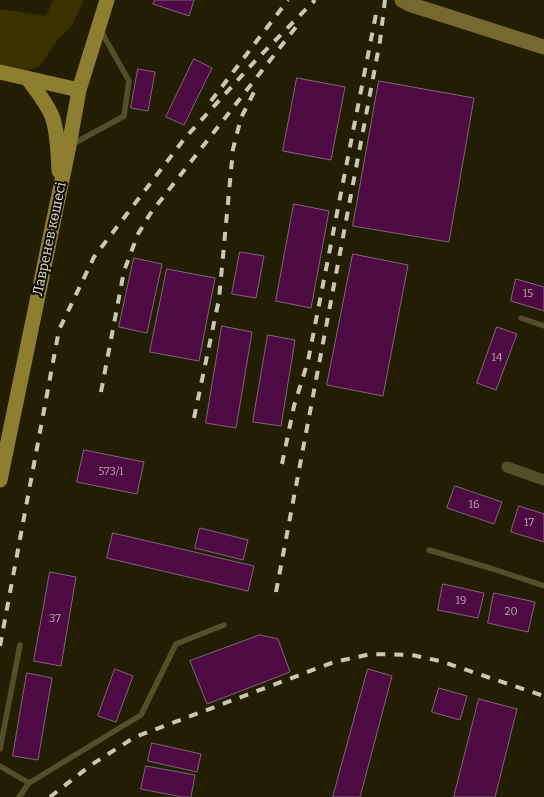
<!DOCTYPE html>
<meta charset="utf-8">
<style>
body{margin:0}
canvas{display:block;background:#231e03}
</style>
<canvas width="544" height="797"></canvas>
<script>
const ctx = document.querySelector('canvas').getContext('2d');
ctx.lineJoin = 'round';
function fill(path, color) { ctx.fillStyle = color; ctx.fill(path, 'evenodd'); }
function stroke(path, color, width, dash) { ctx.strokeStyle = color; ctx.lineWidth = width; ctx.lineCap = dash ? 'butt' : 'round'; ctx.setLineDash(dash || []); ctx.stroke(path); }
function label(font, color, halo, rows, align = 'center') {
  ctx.font = font + ' Bitter,serif'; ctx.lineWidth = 4; ctx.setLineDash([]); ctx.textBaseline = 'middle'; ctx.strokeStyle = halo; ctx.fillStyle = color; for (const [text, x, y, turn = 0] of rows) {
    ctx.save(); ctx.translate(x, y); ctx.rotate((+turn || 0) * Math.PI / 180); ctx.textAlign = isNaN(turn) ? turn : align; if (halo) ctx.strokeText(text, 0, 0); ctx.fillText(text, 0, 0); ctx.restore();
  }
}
fill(new Path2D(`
 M53 0H84L71 27 58 39 39 67 27 70 0 66V9L46 16Z`), '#393100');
const building = new Path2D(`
 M155 0H194L189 16 153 4Z
 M194 59 212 68 184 125 166 117Z
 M138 69 155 72 148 111 131 108Z
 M297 78 345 87 331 160 283 151Z
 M379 81 474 98 449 242 353 226Z
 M294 204 329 211 311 308 276 301Z
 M240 252 264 256 256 298 232 294Z
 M353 254 408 265 383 396 327 385Z
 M134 258 162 264 147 333 119 327Z
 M167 269 215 278 199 361 150 352Z
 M516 279 544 287V311L511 301Z
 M222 326 252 332 236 428 206 423Z
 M497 327 517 334 496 390 477 383Z
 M268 335 295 340 281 426 253 422Z
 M84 450 144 462 137 494 77 482Z
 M455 486 502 502 494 524 447 508Z
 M519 506 544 514V542L511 532Z
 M200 528 248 540 243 560 195 548Z
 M113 533 254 566 248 591 107 558Z
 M50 572 76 577 61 666 34 661Z
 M443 584 484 593 478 618 438 610Z
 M494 593 535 602 528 632 488 623Z
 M260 635 278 639 290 672 207 704 190 661Z
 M115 669 133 676 116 722 98 716Z
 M368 669 392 676 360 797H333Z
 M27 673 52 678 38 760 13 756Z
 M439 688 467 696 460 720 432 712Z
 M479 699 517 709 495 797H454Z
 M152 743 201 754 197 772 148 761Z
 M146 766 195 775 191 797H182L141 789Z`);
fill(building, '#4e0a42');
stroke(building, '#7f6678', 1);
stroke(new Path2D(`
 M71 145 124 116 129 81 101 31
 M521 318 544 326
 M429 550 493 569 544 586
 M0 749 20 645
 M0 766 29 783
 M19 797 29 783 141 715 176 644 224 625`), '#554e2b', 5.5);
stroke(new Path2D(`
 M507 467 544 480`), '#554e2b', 11);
stroke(new Path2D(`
 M402 0 409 4 544 47`), '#75692f', 15);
stroke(new Path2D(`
 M0 72 79 90
 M27 78C36 90 46 102 52 116 58 133 58 153 59 171
 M0 480 69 146 79 90 107 0`), '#8d7e30', 15);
stroke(new Path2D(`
 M211 101 288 0
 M101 392 124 271 138 234 150 214 296 27
 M194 418 219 299 233 149 241 118 256 88
 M282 464 294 406 308 361 377 9
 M276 592 380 41 385 0
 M0 646 59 330 94 257 185 138 256 60 315 0
 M50 797 91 765 135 737 334 662 371 654 412 655 440 661 544 696`), '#cac7b6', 4, [9, 9]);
label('11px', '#bca9ab', null, [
 ["15",528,294],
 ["14",497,358],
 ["573/1",111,472],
 ["16",474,505],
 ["17",529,523],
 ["19",461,601],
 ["20",511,612],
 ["37",55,619]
]);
label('14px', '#e1dece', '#0a0801', [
 ["Лавренев көшесі",50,239,-78]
]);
</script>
